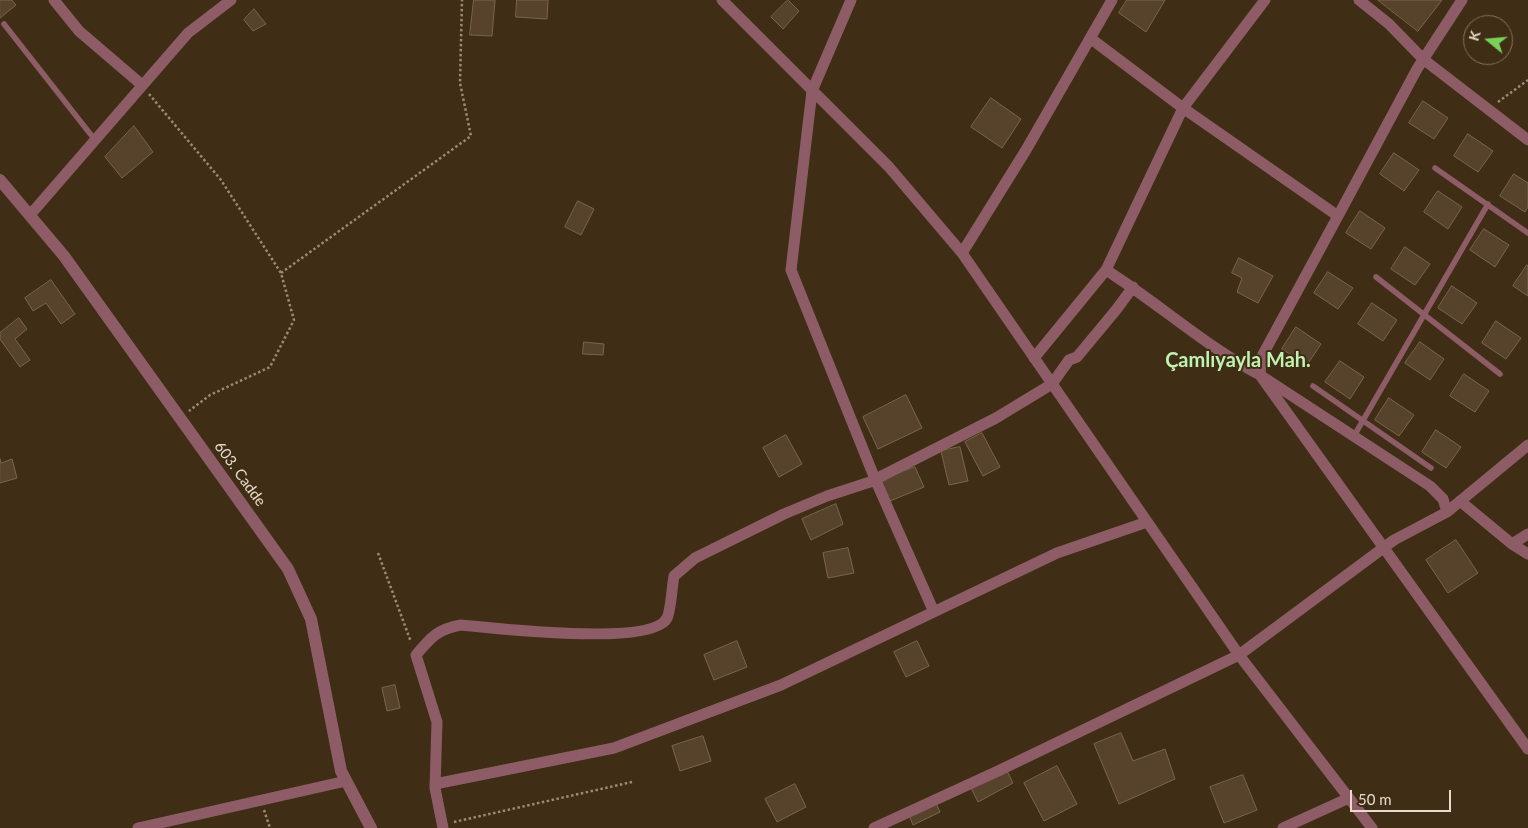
<!DOCTYPE html>
<meta charset="utf-8">
<style>
body{margin:0}
#map{position:relative;width:1528px;height:828px;overflow:hidden;background:#3f2e15;font-family:Lato,sans-serif}
canvas{display:block}
.north{position:absolute;left:1463px;top:15px;width:50px;height:50px;box-sizing:border-box;background:#3f2e15;border:1px solid #82735e;border-radius:50%;rotate:287deg;font-size:14px;font-weight:700;line-height:20px;text-align:center;color:#e6dbcc}
.north::after{content:'';display:block;margin:auto;width:18px;height:22px;background:#78d259;clip-path:polygon(50% 0,100% 100%,50% 72%,0 100%)}
.scale{position:absolute;left:1350px;top:790px;width:101px;height:22px;box-sizing:border-box;border:2px solid #e6dbcc;border-top:0;padding-left:6px;font-size:15px;line-height:18px;white-space:nowrap;color:#e6dbcc;-webkit-text-stroke:4px #3f2e15;paint-order:stroke}
</style>
<div id="map">
<canvas width="1528" height="828"></canvas>
<div class="north">K</div>
<div class="scale">50 m</div>
</div>
<script>
const ctx = document.querySelector('canvas').getContext('2d');
ctx.lineJoin = 'round';
function fill(path, color) { ctx.fillStyle = color; ctx.fill(path, 'evenodd'); }
function stroke(path, color, width, dash) { ctx.strokeStyle = color; ctx.lineWidth = width; ctx.lineCap = dash ? 'butt' : 'round'; ctx.setLineDash(dash || []); ctx.stroke(path); }
function label(font, color, halo, rows, align = 'center') {
  ctx.font = font + ' Lato,sans-serif'; ctx.lineWidth = 4; ctx.setLineDash([]); ctx.textBaseline = 'middle'; ctx.strokeStyle = halo; ctx.fillStyle = color; for (const [text, x, y, turn = 0] of rows) {
    ctx.save(); ctx.translate(x, y); ctx.rotate((+turn || 0) * Math.PI / 180); ctx.textAlign = isNaN(turn) ? turn : align; if (halo) ctx.strokeText(text, 0, 0); ctx.fillText(text, 0, 0); ctx.restore();
  }
}
const building = new Path2D(`
 M0 0H12L16 5 0 18Z
 M474 0H495L492 36 470 35Z
 M517 0H548L547 19 516 17Z
 M788 0 799 11 783 29 771 17Z
 M1127 0H1165L1146 32 1119 13Z
 M1378 0H1442L1418 31Z
 M254 9 266 24 253 31 244 20Z
 M991 98 1021 119 1002 148 971 127Z
 M1423 101 1448 118 1434 139 1409 123Z
 M134 126 153 152 122 178 105 157Z
 M1468 134 1493 151 1478 172 1454 156Z
 M1394 153 1419 170 1404 191 1380 174Z
 M1514 174 1528 183V207L1525 212 1500 196Z
 M1438 191 1462 207 1448 229 1424 212Z
 M578 201 594 209 581 235 565 227Z
 M1360 211 1385 228 1371 249 1346 233Z
 M1484 229 1509 245 1495 267 1470 250Z
 M1405 247 1430 264 1415 285 1391 269Z
 M1239 258 1273 276 1258 303 1237 292 1242 278 1232 273Z
 M1527 265 1528 266V296L1513 286Z
 M1328 272 1353 288 1338 309 1314 293Z
 M51 280 75 314 61 324 46 303 33 311 25 298Z
 M1452 286 1477 303 1462 324 1438 308Z
 M1372 303 1397 320 1383 341 1358 324Z
 M19 318 27 329 15 339 30 360 20 367 0 339V333Z
 M1496 321 1521 338 1506 359 1482 343Z
 M1296 327 1321 344 1307 365 1282 349Z
 M584 342 604 344 603 355 583 354Z
 M1420 342 1444 359 1430 380 1405 363Z
 M1340 361 1364 377 1350 399 1325 382Z
 M1464 374 1489 391 1475 412 1450 396Z
 M906 395 922 428 878 449 863 417Z
 M1389 398 1414 415 1399 436 1375 420Z
 M1436 430 1461 447 1446 468 1422 452Z
 M982 433 1000 467 983 476 965 442Z
 M786 435 802 464 779 477 763 448Z
 M960 447 968 481 949 485 941 451Z
 M0 459 1 463 12 459 17 478 0 483Z
 M915 467 924 487 890 501 881 480Z
 M836 504 843 524 811 540 802 519Z
 M1456 540 1478 573 1448 593 1426 560Z
 M848 548 854 573 828 578 823 553Z
 M737 641 747 667 714 680 704 655Z
 M917 641 929 666 906 677 894 652Z
 M395 685 400 708 387 711 382 688Z
 M1121 733 1133 761 1165 749 1175 779 1119 804 1094 744Z
 M703 736 711 761 680 771 672 746Z
 M1057 766 1077 804 1044 821 1024 783Z
 M1006 769 1013 783 978 802 971 788Z
 M1243 775 1257 810 1224 823 1210 787Z
 M795 784 806 807 777 822 765 799Z
 M935 801 940 812 913 825 908 813Z`);
fill(building, '#57422b');
stroke(building, '#7b654c', 1);
stroke(new Path2D(`
 M149 94 221 180 281 273 294 320 270 367 210 395 189 411
 M1498 102 1528 80
 M281 273 471 136 460 83 462 0
 M378 553 411 642
 M264 810 270 828
 M454 822 632 782`), '#998b78', 2.5, [2.5, 2.5]);
stroke(new Path2D(`
 M4 24 95 140
 M1435 168 1528 233
 M1376 277 1500 374
 M1313 386 1431 468
 M1354 436 1488 204`), '#8e5c66', 5.5);
stroke(new Path2D(`
 M54 0 79 31 142 85
 M722 0 889 167 962 253 1239 655 1372 828
 M851 0 812 91 791 270 875 479 934 612
 M1359 0 1389 24 1423 59 1528 140
 M1090 38 1183 108 1106 270
 M30 215 188 33 231 0
 M1338 216 1417 69 1462 0
 M962 253 1026 150 1112 0
 M1034 358 1106 270C1158 303 1205 346 1260 375L1528 749
 M1460 501 1512 544 1528 554
 M1447 512 1528 445
 M1512 544 1528 534
 M435 784 614 748 781 685 1057 553 1147 522
 M138 828 346 781
 M443 828 435 788 437 722 416 655C431 637 438 629 461 625 493 628 653 647 667 618 671 610 672 586 674 576L695 558 784 514 827 496 870 482 996 418 1052 384 1069 360 1077 357 1116 310 1133 287
 M874 828 998 771 1239 655 1394 540 1447 512 1443 499 1430 486 1260 375 1261 358 1338 216 1183 108 1265 0
 M1283 828 1349 798`), '#8e5c66', 11);
stroke(new Path2D(`
 M0 180 64 256 288 569 311 619 341 771 371 828`), '#8e5c66', 12);
label('15px', '#e6dbcc', '#3f2e15', [
 ["603. Cadde",240,474,54]
]);
label('bold 20px', '#c0f2b1', '#3f2e15', [
 ["Çamlıyayla Mah.",1238,361]
]);
</script>
